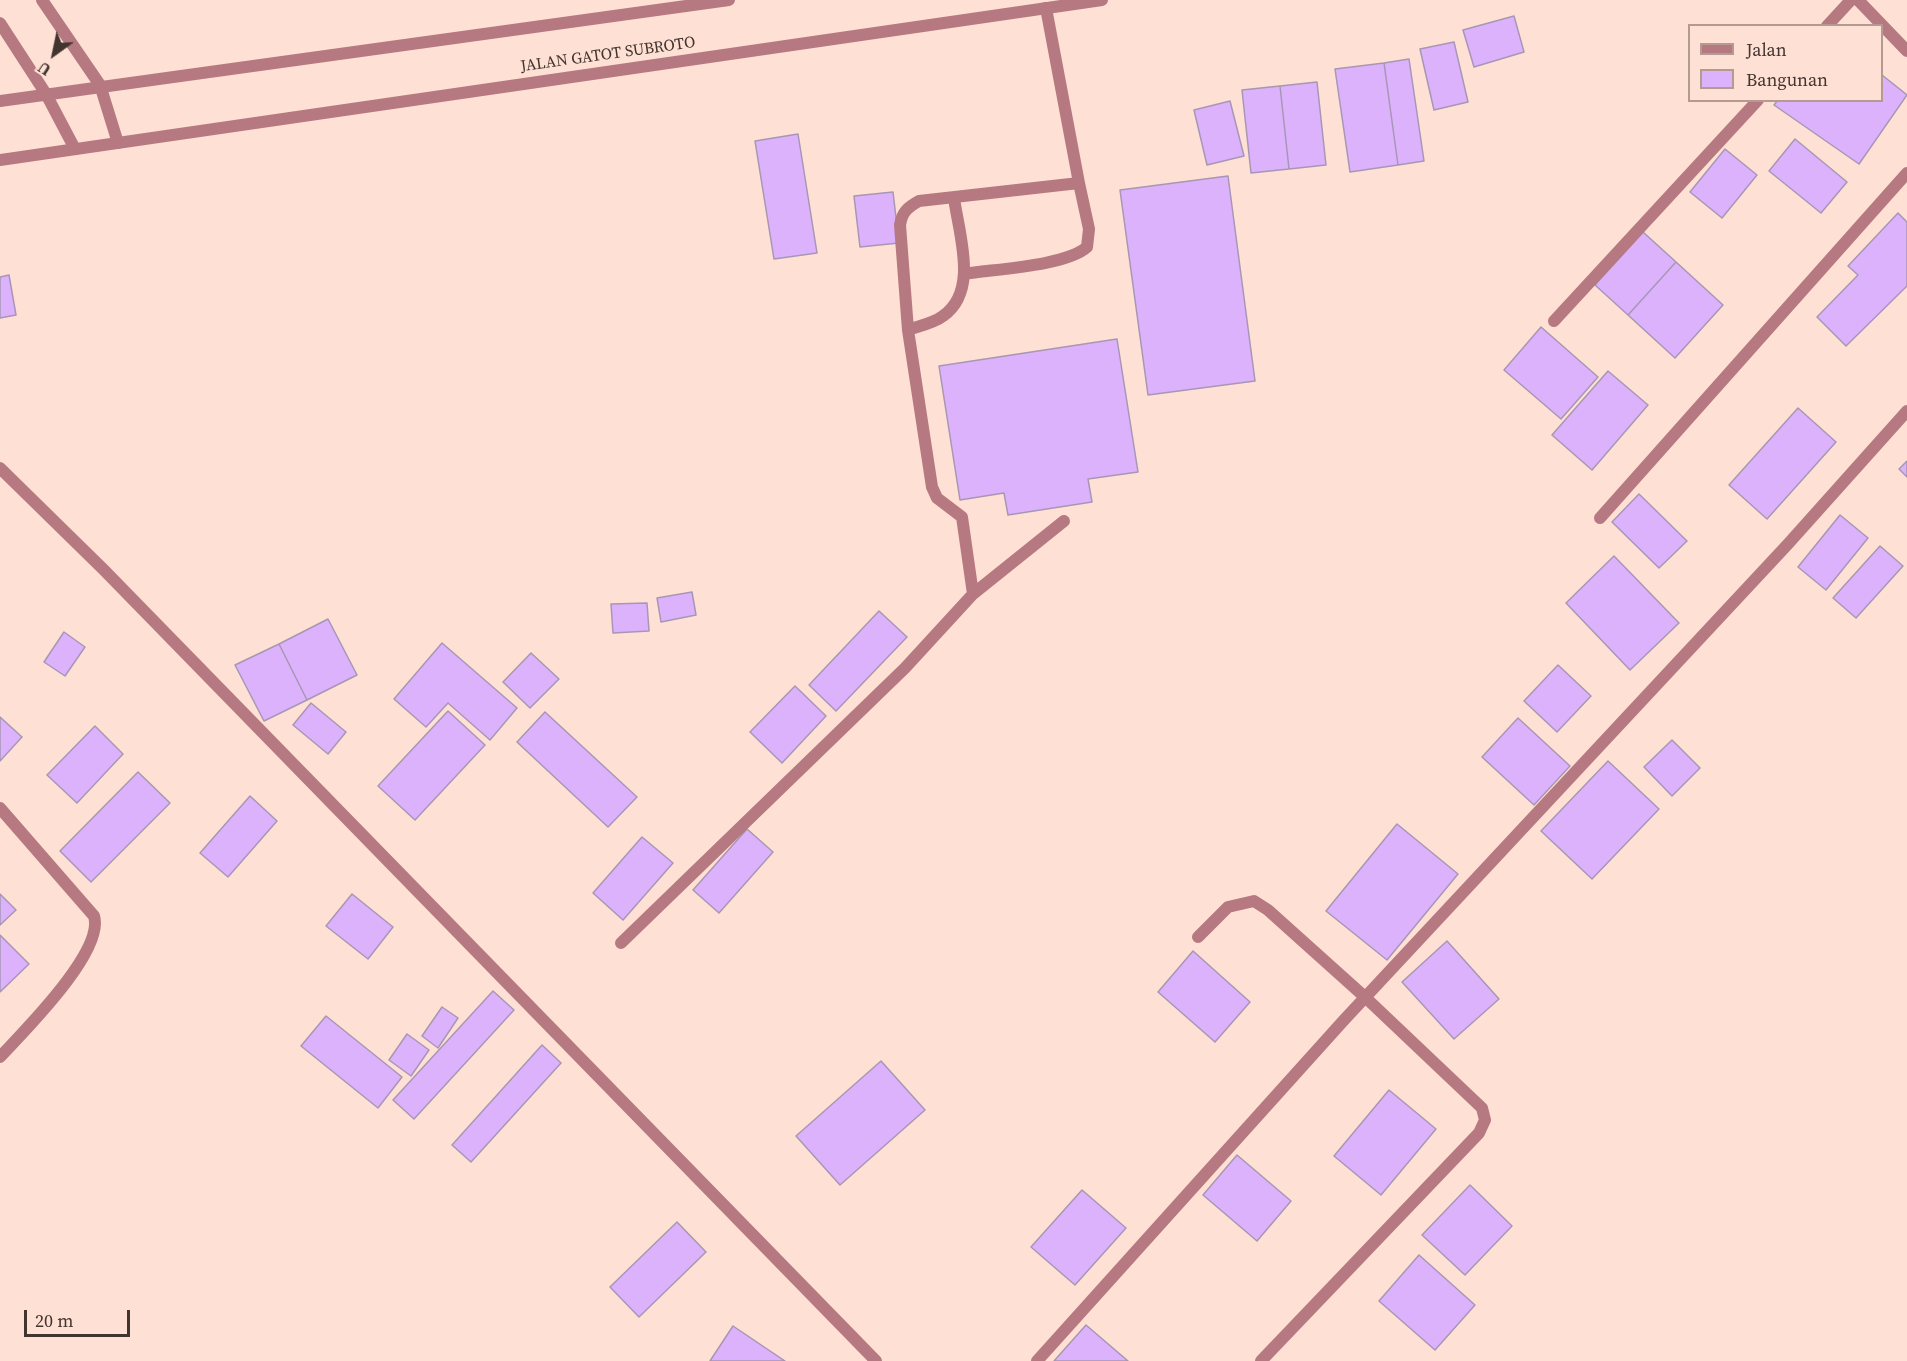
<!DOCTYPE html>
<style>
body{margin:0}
#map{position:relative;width:1907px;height:1361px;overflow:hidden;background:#fee0d4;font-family:"Source Serif 4",serif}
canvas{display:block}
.legend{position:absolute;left:1688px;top:24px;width:195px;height:78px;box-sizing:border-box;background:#fee0d4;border:2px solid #b39b92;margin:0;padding:8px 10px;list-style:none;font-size:18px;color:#42342e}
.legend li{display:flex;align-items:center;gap:12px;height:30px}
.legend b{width:30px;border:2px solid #b39b92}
.north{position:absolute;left:24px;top:24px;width:60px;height:60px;-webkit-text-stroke:4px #fee0d4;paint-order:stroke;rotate:213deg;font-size:16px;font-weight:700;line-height:24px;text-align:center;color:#42342e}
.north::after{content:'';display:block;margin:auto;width:21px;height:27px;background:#42342e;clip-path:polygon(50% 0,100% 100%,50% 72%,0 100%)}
.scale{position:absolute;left:24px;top:1310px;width:106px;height:27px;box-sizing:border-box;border:3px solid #42342e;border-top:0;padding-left:8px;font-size:18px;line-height:21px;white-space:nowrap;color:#42342e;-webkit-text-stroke:4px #fee0d4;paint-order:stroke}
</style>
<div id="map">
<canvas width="1907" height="1361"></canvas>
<ul class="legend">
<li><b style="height:8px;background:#b77981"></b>Jalan</li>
<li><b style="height:16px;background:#ddb2fd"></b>Bangunan</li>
</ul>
<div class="north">U</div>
<div class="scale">20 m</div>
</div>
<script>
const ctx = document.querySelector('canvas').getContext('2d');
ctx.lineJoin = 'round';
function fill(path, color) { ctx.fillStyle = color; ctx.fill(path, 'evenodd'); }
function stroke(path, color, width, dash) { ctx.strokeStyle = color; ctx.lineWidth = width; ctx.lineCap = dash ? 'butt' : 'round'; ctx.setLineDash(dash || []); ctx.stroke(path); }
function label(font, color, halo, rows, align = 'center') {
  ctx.font = font + ' "Source Serif 4",serif'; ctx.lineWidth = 4.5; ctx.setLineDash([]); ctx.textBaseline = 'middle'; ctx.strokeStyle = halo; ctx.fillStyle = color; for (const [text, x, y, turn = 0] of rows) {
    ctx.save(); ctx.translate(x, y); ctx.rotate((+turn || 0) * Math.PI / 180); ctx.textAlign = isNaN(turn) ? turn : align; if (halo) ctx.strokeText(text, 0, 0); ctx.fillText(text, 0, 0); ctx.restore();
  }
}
const building = new Path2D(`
 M1514 16 1524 52 1474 67 1463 30Z
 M1454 42 1468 102 1434 110 1420 49Z
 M1409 59 1424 161 1398 165 1384 63Z
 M1384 63 1398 165 1350 172 1335 69Z
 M1882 75 1907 95 1859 164 1774 105 1778 100H1882Z
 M1317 82 1326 165 1289 169 1280 86Z
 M1280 86 1289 169 1251 173 1242 90Z
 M1230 101 1244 156 1207 165 1194 110Z
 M798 134 817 253 774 259 755 141Z
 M1795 139 1847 182 1821 213 1769 171Z
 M1725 149 1757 175 1722 218 1690 192Z
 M1228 176 1255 381 1148 395 1120 190Z
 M893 192 899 243 860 247 854 196Z
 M1898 213 1907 222V286L1846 346 1817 317 1858 275 1848 266Z
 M1643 232 1676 262 1628 315 1595 285Z
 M1676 262 1723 305 1675 358 1628 315Z
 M9 275 16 315 0 318V277Z
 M1541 327 1598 377 1561 419 1504 370Z
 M1117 339 1138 472 1088 479 1092 502 1008 515 1004 493 960 500 939 366Z
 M1608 371 1648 405 1592 470 1552 435Z
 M1798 408 1836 442 1767 519 1729 485Z
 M1907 461V477L1899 469Z
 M1639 494 1687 541 1659 568 1612 522Z
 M1840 515 1868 538 1826 590 1798 567Z
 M1880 546 1903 566 1856 618 1833 598Z
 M1614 556 1679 623 1630 670 1566 603Z
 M692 592 696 615 661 622 657 598Z
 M647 603 649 631 613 633 611 604Z
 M879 611 907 637 836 711 809 685Z
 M328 619 357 675 307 700 279 644Z
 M64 632 85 647 65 676 44 662Z
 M442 643 517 708 490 740 448 703 426 727 394 699Z
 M279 644 307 700 264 721 235 665Z
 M531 653 559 679 530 708 503 682Z
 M1558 665 1591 696 1557 732 1524 701Z
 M795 686 826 716 782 763 750 732Z
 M311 703 346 732 328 754 293 725Z
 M448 711 485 745 415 820 378 786Z
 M545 712 637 797 608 827 517 742Z
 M0 717 22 737 0 761Z
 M1518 718 1570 766 1534 805 1482 757Z
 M95 726 123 754 77 803 47 775Z
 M1672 740 1700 768 1672 796 1644 767Z
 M1608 761 1659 809 1592 879 1541 831Z
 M138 772 170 803 91 882 60 851Z
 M250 796 277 821 228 877 200 853Z
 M1397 824 1458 874 1387 960 1326 911Z
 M747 829 773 852 719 913 693 890Z
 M642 837 673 863 623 920 593 893Z
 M0 894 16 910 0 925Z
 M352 894 393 927 368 959 326 926Z
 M0 935 29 964 0 992Z
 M1447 941 1499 999 1454 1039 1402 982Z
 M1193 951 1250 1002 1215 1042 1158 992Z
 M493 991 514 1010 414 1119 393 1100Z
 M442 1007 458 1018 438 1048 422 1036Z
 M326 1016 402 1077 378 1108 301 1046Z
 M407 1034 429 1050 411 1076 389 1060Z
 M542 1045 561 1063 471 1162 452 1145Z
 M881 1061 925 1110 840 1185 796 1136Z
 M1389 1090 1436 1129 1381 1195 1334 1156Z
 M1237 1155 1291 1201 1257 1241 1203 1195Z
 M1470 1185 1512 1226 1465 1275 1422 1235Z
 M1082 1190 1126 1228 1075 1285 1031 1247Z
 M677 1222 706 1252 639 1317 610 1287Z
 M1419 1255 1475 1305 1435 1350 1379 1301Z
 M1086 1325 1128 1361H1054Z
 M733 1326 785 1361H710Z`);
fill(building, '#ddb2fd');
stroke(building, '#a797b4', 1.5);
stroke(new Path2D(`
 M964 274C994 269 1066 266 1087 247L1089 229 1079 183
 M908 330C919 326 934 323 943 316 979 291 959 235 954 198
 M973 594 1064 521
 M1198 937 1228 907 1254 901 1268 910 1366 998
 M621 943 905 668 973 594 962 517 937 498 932 487 908 330 900 225C902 212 908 207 919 201L1079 183 1046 8`), '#b77981', 12);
stroke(new Path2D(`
 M42 0 100 85 118 143
 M1858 0 1907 51
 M0 23 46 94 75 149
 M1827 26 1851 0
 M1554 321 1758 100
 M0 468 104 570 876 1361
 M1600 518 1907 173
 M0 808 94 916C105 951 24 1031 0 1057
 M1037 1361 1344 1020 1788 544 1907 411
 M1261 1361 1479 1133 1485 1120 1482 1108 1366 998`), '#b77981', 12);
stroke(new Path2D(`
 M0 101 729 0
 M0 160 1102 0`), '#b77981', 12);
label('16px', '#42342e', '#fee0d4', [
 ["JALAN GATOT SUBROTO",608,55,-8]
]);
</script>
